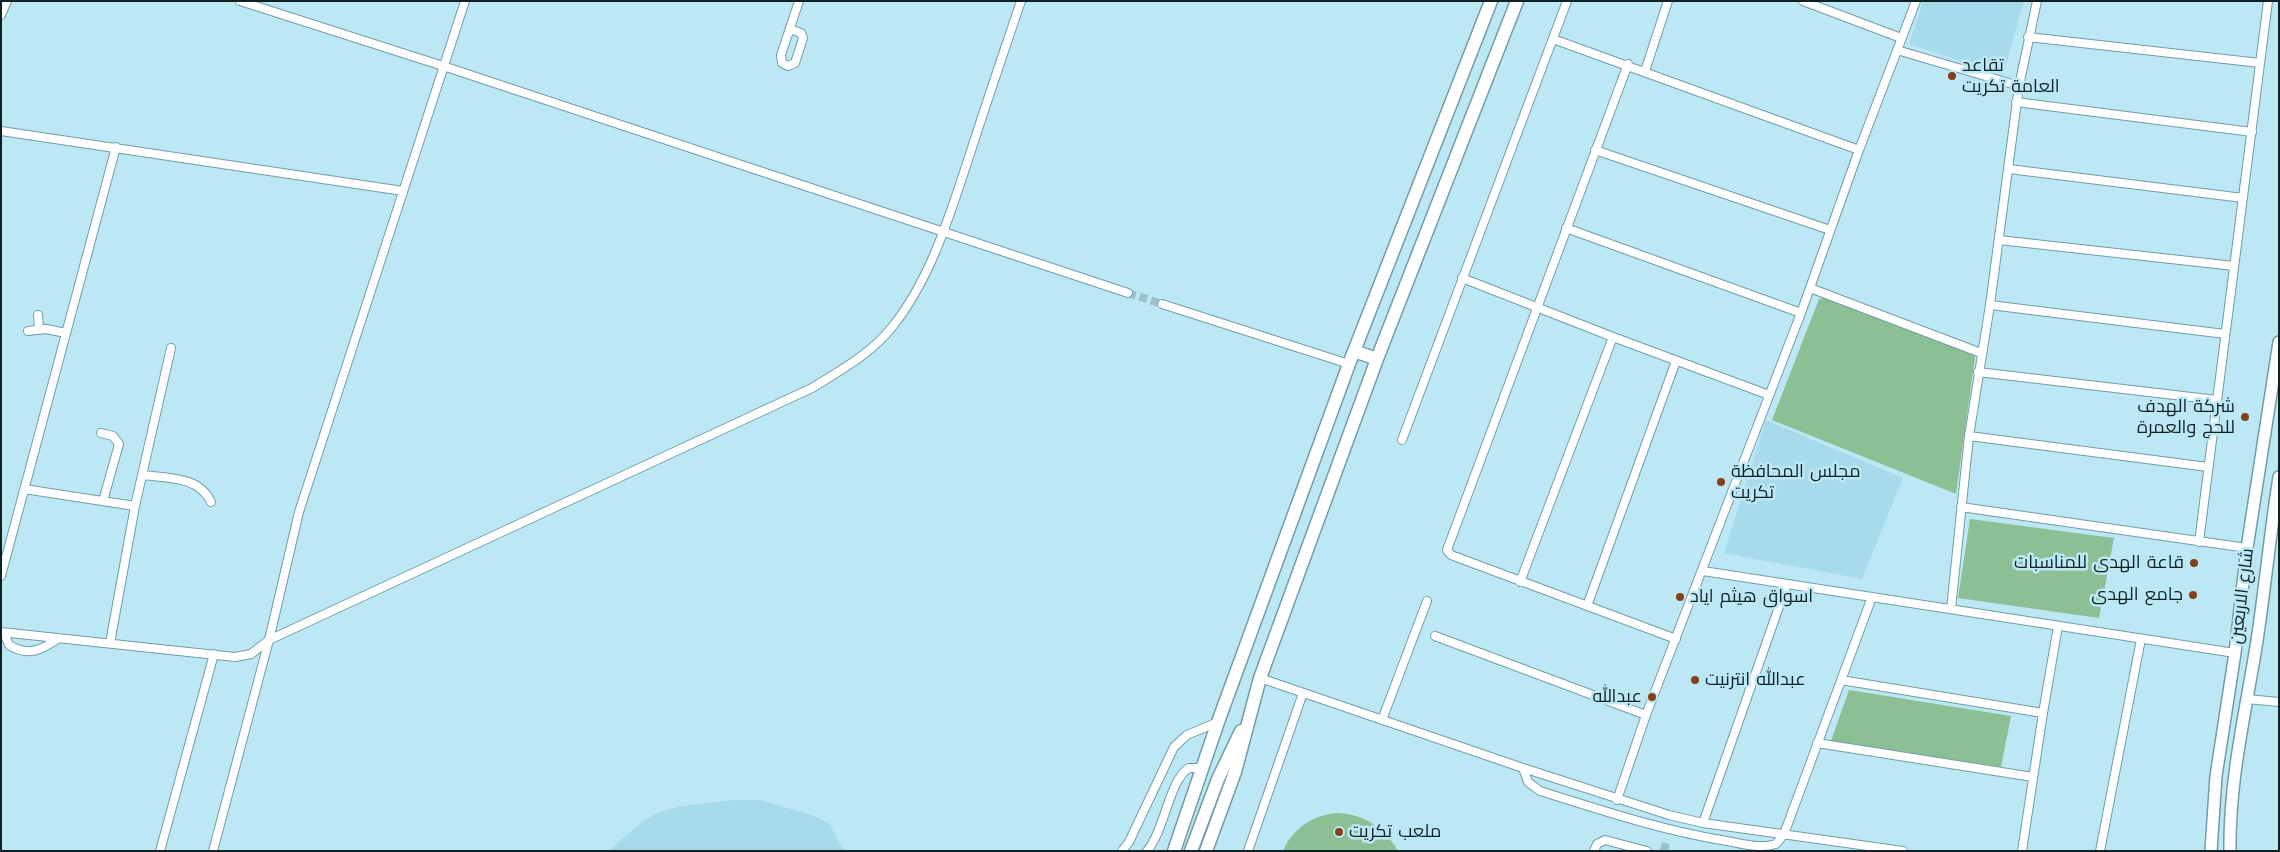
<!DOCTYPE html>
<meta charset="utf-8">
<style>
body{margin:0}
#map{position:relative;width:2280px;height:852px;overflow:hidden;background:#bce8f5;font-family:"Work Sans",sans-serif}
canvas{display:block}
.frame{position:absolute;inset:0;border:2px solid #102126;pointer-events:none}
</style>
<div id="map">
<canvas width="2280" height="852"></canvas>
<div class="frame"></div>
</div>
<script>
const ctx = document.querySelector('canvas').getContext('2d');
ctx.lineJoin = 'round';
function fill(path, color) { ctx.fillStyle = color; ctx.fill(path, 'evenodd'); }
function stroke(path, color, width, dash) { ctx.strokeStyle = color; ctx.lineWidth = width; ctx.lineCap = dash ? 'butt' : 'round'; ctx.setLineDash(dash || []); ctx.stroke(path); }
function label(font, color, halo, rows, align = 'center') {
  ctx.font = font + ' "Work Sans",Cairo,sans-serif'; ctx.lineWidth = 5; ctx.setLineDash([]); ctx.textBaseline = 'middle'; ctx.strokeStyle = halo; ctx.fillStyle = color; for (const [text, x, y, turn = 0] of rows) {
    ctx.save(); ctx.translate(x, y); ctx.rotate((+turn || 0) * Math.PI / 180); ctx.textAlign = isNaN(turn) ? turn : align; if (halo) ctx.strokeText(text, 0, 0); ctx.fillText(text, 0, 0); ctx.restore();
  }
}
fill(new Path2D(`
 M1923 1H2024L2003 75 1909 44Z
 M1766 420 1903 478 1862 579 1724 553Z
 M733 800H760L815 816 829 823 844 851H608L643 821 659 812 682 806Z`), '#a7dbeb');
fill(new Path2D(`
 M1824 298 1972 353 1975 357 1956 494 1772 420 1819 299Z
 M1970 519 2114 538 2099 618 1958 598Z
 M1849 690 2011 716 2001 767 1831 741Z
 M1339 813C1365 815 1385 828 1398 851H1283C1293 828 1314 814 1339 813Z`), '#8bc094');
stroke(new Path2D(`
 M1128 293 1162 304
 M1664 851 1667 839`), '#9ac0cc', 8, [8, 4]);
const street = new Path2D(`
 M240 1 443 66 1128 293
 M1803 1 1901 38
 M1 15 7 1
 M790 29 801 33 803 38 795 63 788 66 782 63 781 55 799 1
 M2028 37 2260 63
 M1553 39 1859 150
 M1897 50 2019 86
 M1628 64 1447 550 1451 555 1676 639
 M1645 71 1668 1
 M2016 102 2252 132
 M1 131 403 191
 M1595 150 1830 230
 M2009 169 2243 198
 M1566 228 1801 313
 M1999 240 2234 266
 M1462 278 1613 337 1769 395
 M1810 288 1981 353
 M1162 304 1349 364
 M1990 305 2225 334
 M38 315 39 329
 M28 331 46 329 66 333
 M1978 372 2217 400
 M101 433 113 436 119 444 103 501
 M1969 436 2208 467
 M1402 440 1567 1
 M142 475C167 478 199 476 211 502
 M24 489 135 506
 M1961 507 2247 548
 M2199 542 2268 1
 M1703 571 2235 653
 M1 576 116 147
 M1520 582 1613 337
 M1587 606 1676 361
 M1951 609 1969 436 1990 305 2019 86 2037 1
 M1 632 235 657 251 654 269 640 299 512 465 1
 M4 633 9 645C28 657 42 650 59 638
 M1435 636 1646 715
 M110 643 135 506 171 348
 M1260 678 1523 768 1669 815 1703 823 1903 851
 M1841 680 2043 713
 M2247 699 2279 702
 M1382 720 1427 601
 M1817 743 2033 777
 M1523 768 1528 782 1540 791C1601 810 1663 831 1727 841 1742 844 1760 849 1776 844L1784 834 1872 597
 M1617 800 1646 715 1801 313 1859 150 1916 1
 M1703 823 1787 584
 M160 851 214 654
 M213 851 269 640 812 388C841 370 872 353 893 326 931 278 949 217 968 160 985 107 1003 54 1021 1
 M1122 851 1129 842 1174 747 1187 735 1218 722
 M1147 851C1165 830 1169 780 1189 768H1202
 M1248 851 1303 693
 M1594 851 1597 844 1605 840 1647 851
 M2022 851 2043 713 2058 626
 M2100 851 2141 639`);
const secondary = new Path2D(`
 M2211 851 2216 776 2235 653 2247 548 2279 342
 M2230 851C2229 782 2245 714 2256 647 2265 590 2270 533 2279 477`);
const primary = new Path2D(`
 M1354 351 1377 359
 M1174 851 1218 722 1349 364 1491 1
 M1191 851 1218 779 1241 731
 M1206 851 1235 772 1260 678 1377 359 1517 1`);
stroke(street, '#719ca8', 10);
stroke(secondary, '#719ca8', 14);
stroke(primary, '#719ca8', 15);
stroke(street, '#fff', 8);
stroke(secondary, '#fff', 11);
stroke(primary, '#fff', 12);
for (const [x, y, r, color] of [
 [1952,76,5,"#854017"],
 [2245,417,5,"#854017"],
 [1721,482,5,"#854017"],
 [2194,563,5,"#854017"],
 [2193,595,5,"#854017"],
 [1680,597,5,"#854017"],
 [1695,680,5,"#854017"],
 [1652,697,5,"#854017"],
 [1339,832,5,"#854017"]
]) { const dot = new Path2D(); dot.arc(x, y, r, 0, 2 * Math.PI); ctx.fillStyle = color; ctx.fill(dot); stroke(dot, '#bce8f5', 2); }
label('18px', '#102126', '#bce8f5', [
 ["تقاعد",1962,66],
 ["العامة تكريت",1962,87],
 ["شركة الهدف",2235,407,"right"],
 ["للحج والعمرة",2235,428,"right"],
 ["مجلس المحافظة",1731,472],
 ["تكريت",1731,493],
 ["قاعة الهدى للمناسبات",2184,563,"right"],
 ["جامع الهدى",2183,595,"right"],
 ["اسواق هيثم اياد",1690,597],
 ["عبدالله انترنيت",1705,680],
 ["عبدالله",1642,697,"right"],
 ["ملعب تكريت",1349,832]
], 'left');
label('18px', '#102126', '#bce8f5', [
 ["شارع الاربعين",2242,596,-83]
]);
</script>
